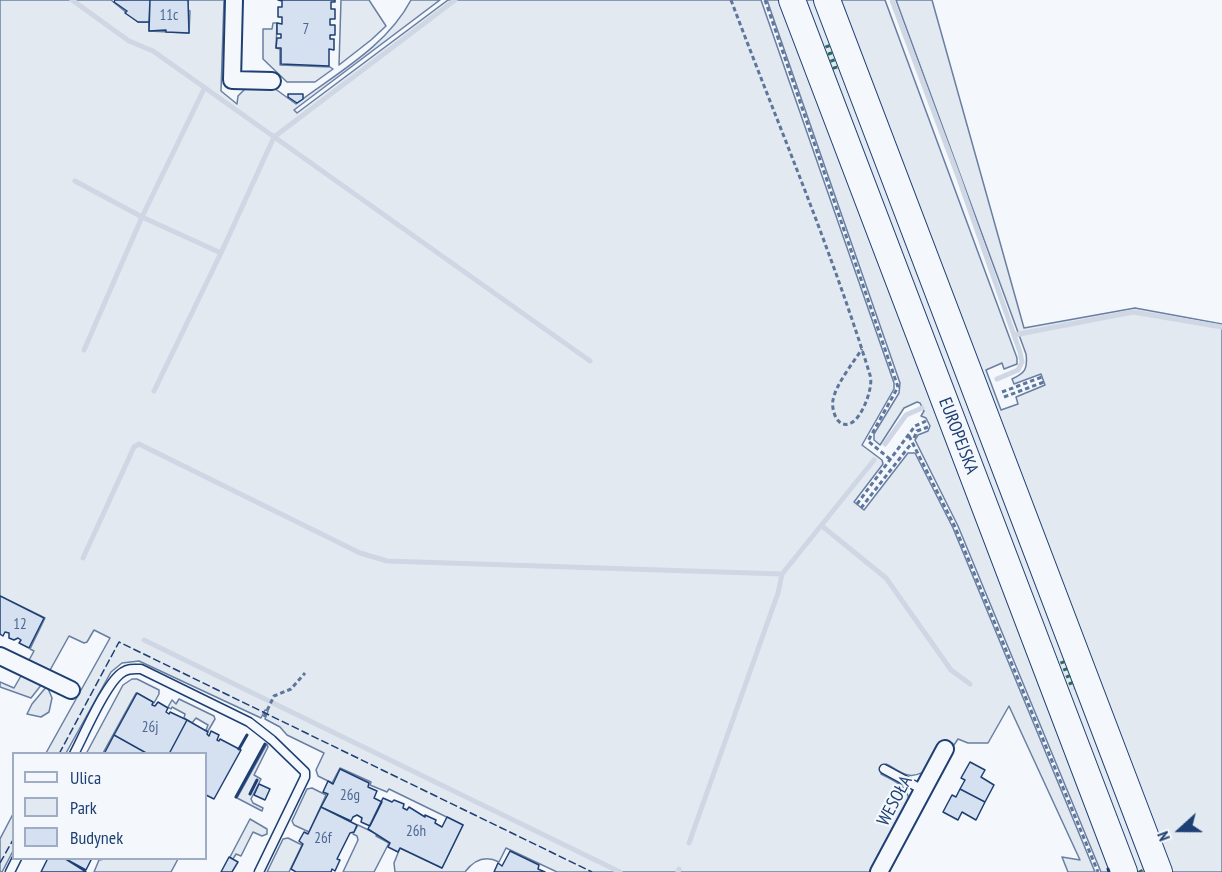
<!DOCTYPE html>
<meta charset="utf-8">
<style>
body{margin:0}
#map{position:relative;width:1222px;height:872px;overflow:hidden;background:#f4f7fb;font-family:"PT Sans Narrow",sans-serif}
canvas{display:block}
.legend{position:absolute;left:12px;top:752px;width:195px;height:108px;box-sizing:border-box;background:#f4f7fb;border:2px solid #9eadc5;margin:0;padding:8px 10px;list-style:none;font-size:18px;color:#1d3f73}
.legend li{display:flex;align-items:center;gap:12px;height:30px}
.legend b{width:30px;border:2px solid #9eadc5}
.north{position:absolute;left:1150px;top:800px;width:60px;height:60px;-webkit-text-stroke:4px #f4f7fb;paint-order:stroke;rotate:249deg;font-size:16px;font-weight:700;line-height:24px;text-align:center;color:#1d3f73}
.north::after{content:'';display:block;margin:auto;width:21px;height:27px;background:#1d3f73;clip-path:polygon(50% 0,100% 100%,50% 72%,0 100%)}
</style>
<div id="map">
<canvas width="1222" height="872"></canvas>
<ul class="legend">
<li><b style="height:8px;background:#f4f7fb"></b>Ulica</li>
<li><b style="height:16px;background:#e3e9f0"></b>Park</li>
<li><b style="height:16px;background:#d5e0f0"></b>Budynek</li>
</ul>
<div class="north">N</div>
</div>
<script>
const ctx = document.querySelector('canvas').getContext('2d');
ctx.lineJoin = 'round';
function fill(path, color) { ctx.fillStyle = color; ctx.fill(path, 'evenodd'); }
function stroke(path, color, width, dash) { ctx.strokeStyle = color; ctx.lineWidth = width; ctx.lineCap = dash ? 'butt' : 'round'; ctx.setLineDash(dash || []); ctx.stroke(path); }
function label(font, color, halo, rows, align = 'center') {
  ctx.font = font + ' "PT Sans Narrow",sans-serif'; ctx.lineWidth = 4.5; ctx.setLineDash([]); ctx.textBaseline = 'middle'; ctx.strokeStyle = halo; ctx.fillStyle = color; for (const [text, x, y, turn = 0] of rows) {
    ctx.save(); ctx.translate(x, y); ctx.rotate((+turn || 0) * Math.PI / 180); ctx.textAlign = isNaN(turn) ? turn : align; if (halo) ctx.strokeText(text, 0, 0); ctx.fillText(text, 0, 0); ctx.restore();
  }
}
const green = new Path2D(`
 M0 0H111L138 22H149V31L189 33 190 11 188 10V0H224L221 91 237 104 238 96 245 89 274 88 296 104C337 73 387 46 411 0H440L294 110 297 113 448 0H761L894 383V389L862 445 882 460 883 464 854 502 864 510 908 453H915L953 528 1095 872H1068L1062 857 1080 860 1009 706 988 743H968L958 739C951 751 924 779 908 775 900 773 893 767 886 764L881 774C894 781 907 785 909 800L874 872H557L506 848 499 862C485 855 474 860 465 872H395L394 863 400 848 442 868 463 825 389 789 387 792 370 785 371 782 340 768 332 783 318 776 316 770 324 753 287 735 280 727 265 719 268 711 265 710 261 718 139 661 122 663 111 672 66 753H46L110 638 94 630 87 642 84 643 69 636 49 672 28 662 34 651 30 649 45 618 0 596Z
 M341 0H369L386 26 371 40 339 65Z
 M767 0H781L1112 872H1101L958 526 915 440 918 435 928 431 930 426 926 418 921 416 924 411 920 403 917 402 904 408 880 445 874 440V434L899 393 900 383Z
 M803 0H816L1147 872H1134Z
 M839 0H885L1017 358V364L1004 369 1002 363 986 370 1001 410 1018 404 1016 397 1045 385 1041 374 1014 384 1012 379C1025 373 1028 369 1026 354L896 0H932L1024 328 1135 308 1222 324V872H1169Z
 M273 23H277L276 48 280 49V65L330 67 333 69 315 82H287L263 59V29H272Z
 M22 674 42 684 31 698 0 687V682L14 688Z
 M132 679H137L159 690V694L154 703 136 693 103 753 86 754 123 685Z
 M47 686 52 698 49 712 41 717 27 714 32 704Z
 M179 699 214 716 215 719 208 731 206 730 208 725 196 718 192 723 184 718 185 714 172 707 171 709 168 707 172 700 176 704Z
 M267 744 268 747 254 775 261 779 251 799 253 803 263 808 262 811 237 798Z
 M312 788 326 795 309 832 294 825 292 821 307 789Z
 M13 814V851L2 872H0V839Z
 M250 819 267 829V834L262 836 253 832 241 856 236 854 233 859 230 857Z
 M358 825 377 834 376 836 389 843 374 872H343L358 840 357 836 353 834Z
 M288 838 302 845 289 872H267L283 839Z
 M105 859V858L178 859 171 872H94L99 860Z`);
fill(green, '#e3e9f0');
stroke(green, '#687fa3', 1.5);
stroke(new Path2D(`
 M72 0 129 41 153 51 590 361
 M892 0 958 176 1020 352 1022 362 1018 370 997 379
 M75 181 142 217 221 253
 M1014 335 1133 312 1222 327
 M84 350 142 217 204 89
 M154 391 221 253 274 137 455 0
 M885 444 906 415 922 408
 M822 526 886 578 951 670 970 684
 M83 558 134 447 139 444 360 553 387 561 782 574
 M144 640 269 701
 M273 703 620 872
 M689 843 778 593 782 574 874 460
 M678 872 679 869`), '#cfd7e4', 5);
const building = new Path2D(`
 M115 0H150L149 22H138L125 13 127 11 114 2Z
 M150 0H188L189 33 166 32V30L149 31Z
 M278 0H335V2H331V9H335V19H330V25H335V35H330V39H334V50L329 49V66L281 64V48H276L277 38H281V34H277V23L282 24V17H278V7H282V1Z
 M288 94H303V99L297 103 288 97Z
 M0 596 44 618 29 648 19 643 21 640 18 638 14 640 9 638V633L5 632 3 636 0 634Z
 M137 693 153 702 152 705 155 706 158 702 168 708 166 712 169 714 170 712 187 720 169 754H148L114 735Z
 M187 720 208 732 207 734 209 736 211 731 219 735 217 740 219 741 220 739 241 750 214 799 206 795V754H169Z
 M114 735 148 754H104Z
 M970 762 985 770 981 777 994 785 985 802 960 789 965 780 961 778Z
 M340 769 369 783 368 787 377 791 374 798 382 802 370 826 361 822 362 818 357 815 353 817 351 821 321 807 328 794 323 792 328 781 333 784Z
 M259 784 270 789 265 800 254 795Z
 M960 789 985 802 976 820 962 812 958 820 943 812 952 795 956 797Z
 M383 798 392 802 394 800 404 804 403 808 407 810 409 807 425 817V815L436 820 435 823 442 827 447 817 463 825 442 868 400 848 398 852 388 847 390 843 368 829Z
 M321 807 357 825 354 832 350 833 337 859 340 860 335 871 332 869 331 872H296L291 869 303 844 299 841 304 832 308 834Z
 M510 851 539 865 538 869 545 872H494L498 863 502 866Z
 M229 857 238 862 232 872H221Z
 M48 858H64L86 872H41Z
 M64 858H92L86 870Z`);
fill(building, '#d5e0f0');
stroke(building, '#1d3f73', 1.5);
const lane = new Path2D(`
 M74 754C84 735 107 681 123 672 129 668 134 669 141 669L249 722 272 740 305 772V777L259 872
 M884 769 923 790
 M10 872 17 858`);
const street = new Path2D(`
 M234 0 232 80 272 81
 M0 656 71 690
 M879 872 945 749`);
const primary = new Path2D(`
 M792 0 1124 872
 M827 0 1159 872`);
stroke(lane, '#1d3f73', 11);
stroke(street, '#1d3f73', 20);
stroke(primary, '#1d3f73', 28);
stroke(new Path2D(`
 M731 0C778 125 831 248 870 375 874 387 862 418 851 423 837 430 831 409 833 400 836 384 853 363 862 349
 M765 0 898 387 868 441 891 460
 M1002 392 1042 377
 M1004 397 1044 382
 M909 436 955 527 1098 872
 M914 438 917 431 928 427
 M857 504 915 426 926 421
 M861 508 911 444
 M264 717 274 696 291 689 305 673`), '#5e769c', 3, [4.5, 3]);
stroke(lane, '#f4f7fb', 8);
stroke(street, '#f4f7fb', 16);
stroke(primary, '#f4f7fb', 26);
stroke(new Path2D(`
 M827 45 837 73
 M1062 661 1073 689
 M1140 870 1141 872`), '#2c6c60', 4.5, [3, 4.5]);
stroke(new Path2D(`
 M59 754 119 642 592 872
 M0 863 14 838`), '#1d3f73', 1.5, [8, 3]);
stroke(new Path2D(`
 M239 749 247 735
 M250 794 257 780
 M236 797 265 744
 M1108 869 1109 872`), '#1d3f73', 3);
label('15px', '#4b6792', null, [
 ["11c",169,16],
 ["7",306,30],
 ["12",20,625],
 ["26j",150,728],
 ["26g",350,796],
 ["26h",416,832],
 ["26f",323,839]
]);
label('18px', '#1d3f73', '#f4f7fb', [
 ["EUROPEJSKA",958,436,69],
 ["WESOŁA",895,801,-62]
]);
</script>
